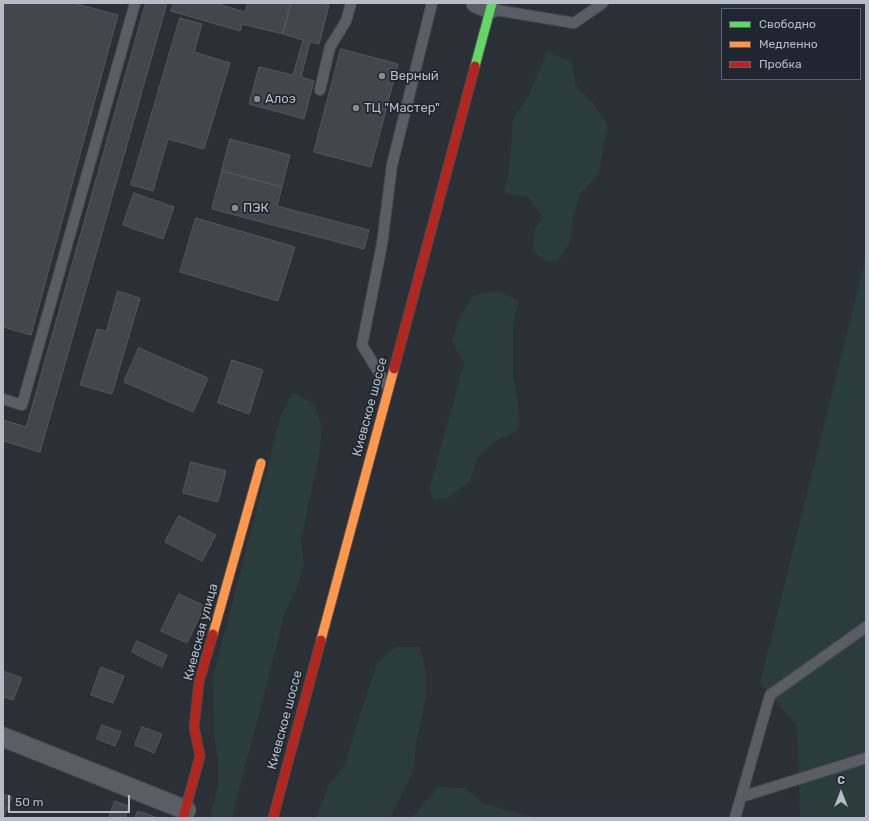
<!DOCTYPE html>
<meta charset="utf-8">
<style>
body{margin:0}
#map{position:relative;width:869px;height:821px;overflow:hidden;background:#2a3036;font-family:Rubik,sans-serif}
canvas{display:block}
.frame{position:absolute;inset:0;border:4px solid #b5bcc6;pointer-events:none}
.legend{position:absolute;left:721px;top:8px;width:140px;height:72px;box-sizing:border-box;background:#1f262f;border:1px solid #5b626b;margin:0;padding:5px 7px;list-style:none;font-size:12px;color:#b5bcc6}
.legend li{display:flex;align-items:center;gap:8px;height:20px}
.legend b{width:20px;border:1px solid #5b626b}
.north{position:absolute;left:821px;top:773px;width:40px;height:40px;-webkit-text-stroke:3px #1f262f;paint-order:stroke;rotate:0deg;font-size:11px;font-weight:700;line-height:16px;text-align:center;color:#b5bcc6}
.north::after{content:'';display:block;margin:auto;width:14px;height:18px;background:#b5bcc6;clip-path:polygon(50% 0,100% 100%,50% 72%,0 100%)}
.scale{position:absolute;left:8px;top:795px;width:122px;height:18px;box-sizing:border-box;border:2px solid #b5bcc6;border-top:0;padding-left:5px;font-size:12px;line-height:14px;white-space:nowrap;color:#b5bcc6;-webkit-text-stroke:3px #1f262f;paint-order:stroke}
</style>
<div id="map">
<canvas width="869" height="821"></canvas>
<div class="frame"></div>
<ul class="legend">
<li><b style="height:5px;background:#63d668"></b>Свободно</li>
<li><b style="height:5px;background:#ff974d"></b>Медленно</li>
<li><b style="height:5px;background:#b3261e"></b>Пробка</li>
</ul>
<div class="north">С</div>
<div class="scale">50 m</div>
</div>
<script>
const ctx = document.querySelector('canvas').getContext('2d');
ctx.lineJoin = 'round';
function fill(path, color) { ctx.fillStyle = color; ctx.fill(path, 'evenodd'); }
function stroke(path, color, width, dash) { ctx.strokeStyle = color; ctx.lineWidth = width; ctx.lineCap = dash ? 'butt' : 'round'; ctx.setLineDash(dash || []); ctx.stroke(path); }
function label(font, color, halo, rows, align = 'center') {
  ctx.font = font + ' Rubik,sans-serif'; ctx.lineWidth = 3.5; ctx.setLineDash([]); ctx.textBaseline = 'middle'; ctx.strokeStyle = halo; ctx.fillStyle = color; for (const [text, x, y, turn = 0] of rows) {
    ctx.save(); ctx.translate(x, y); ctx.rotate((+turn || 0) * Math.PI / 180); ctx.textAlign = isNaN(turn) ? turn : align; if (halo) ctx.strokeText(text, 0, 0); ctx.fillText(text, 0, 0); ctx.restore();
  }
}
fill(new Path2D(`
 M547 52 571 61 576 86 594 104 608 126 598 175 580 194 573 218 570 243 556 263 544 261 533 250 534 230 543 217 528 197 504 193 509 168 513 118 528 97Z
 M866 257V818H800L797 726 760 683Z
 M497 291 519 300 513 325V376L518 403 519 430 497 440 477 459 469 483 447 498 434 499 429 490 464 363 452 341 460 317 473 296Z
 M293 393 314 404 322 427 320 451 301 540 304 564 297 588 285 613 232 818H210L218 786V760L214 735 213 677 281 415Z
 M395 647H420L426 671V697L416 744 414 770 390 818H316L329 784 345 765 359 717 377 664Z
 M438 787 465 788 485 804 536 818H412Z`), '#2b3c3c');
const building = new Path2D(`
 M3 3H73L118 15 31 335 3 327Z
 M146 3H167L40 452 3 441V420L26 427Z
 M174 3H215L245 12 248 3H291L283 34 242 24 240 31 171 11Z
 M291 3H321L329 5 319 44 310 42 301 77 314 81 304 119 249 104 259 67 293 75 303 40 283 34Z
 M180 18 202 24 194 52 230 63 204 149 168 139 153 191 131 185Z
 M341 49 398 64 371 167 314 152Z
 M230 139 290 155 282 187 222 171Z
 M222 171 282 187 277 206 369 230 364 249 212 209Z
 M134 193 174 207 163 239 123 225Z
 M196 218 295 247 278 301 180 272Z
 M118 291 140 298 112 394 80 385 97 329 106 331Z
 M139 348 208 378 193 412 124 382Z
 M232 360 263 370 249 414 218 403Z
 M191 462 226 471 218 502 183 493Z
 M179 516 216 535 202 561 165 542Z
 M179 594 205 606 187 643 161 631Z
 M137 641 167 655 162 667 132 652Z
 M101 667 124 676 113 703 91 695Z
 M3 671 22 678 13 700 3 697Z
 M102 725 121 732 115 746 97 739Z
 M142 727 162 734 154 753 135 745Z
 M3 794 12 797 4 816 3 815Z
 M115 801 129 806 125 818H109Z
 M138 811 158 818H135Z`);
fill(building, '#42474c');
stroke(building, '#52575d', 1);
const lane = new Path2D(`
 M490 9 574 23 603 3
 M320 90 330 47 346 21 351 3
 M387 386 362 345 382 244 392 165 432 3
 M3 399 22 405 135 3
 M741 797 770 695 866 627
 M735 818 741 797 866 758`);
const street = new Path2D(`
 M476 3 490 9
 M3 737 186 810`);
const fast = new Path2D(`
 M475 66 492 3`);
const slow = new Path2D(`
 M213 634 261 463
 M321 640 394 369`);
const jam = new Path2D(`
 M394 369 475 66
 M183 818 200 756 194 727 199 682 213 634
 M273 818 321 640`);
stroke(lane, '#484c51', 12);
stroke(street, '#484c51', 21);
stroke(fast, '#484c51', 11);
stroke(slow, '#484c51', 11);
stroke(jam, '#484c51', 11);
stroke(lane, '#5a5e64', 10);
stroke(street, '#5a5e64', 19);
stroke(fast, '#63d668', 9);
stroke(slow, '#ff974d', 9);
stroke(jam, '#b3261e', 9);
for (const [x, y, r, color] of [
 [382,76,4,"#848b94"],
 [257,99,4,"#848b94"],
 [356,108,4,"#848b94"],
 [235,208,4,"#848b94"]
]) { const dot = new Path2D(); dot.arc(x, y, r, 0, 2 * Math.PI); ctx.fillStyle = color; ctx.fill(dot); stroke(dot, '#1f262f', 1.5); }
label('13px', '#b5bcc6', '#1f262f', [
 ["Верный",390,76],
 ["Алоэ",265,99],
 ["ТЦ \"Мастер\"",364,108],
 ["ПЭК",243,208]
], 'left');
label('13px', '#b5bcc6', '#1f262f', [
 ["Киевское шоссе",370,407,-75],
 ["Киевская улица",201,632,-75],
 ["Киевское шоссе",285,720,-75]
]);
</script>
